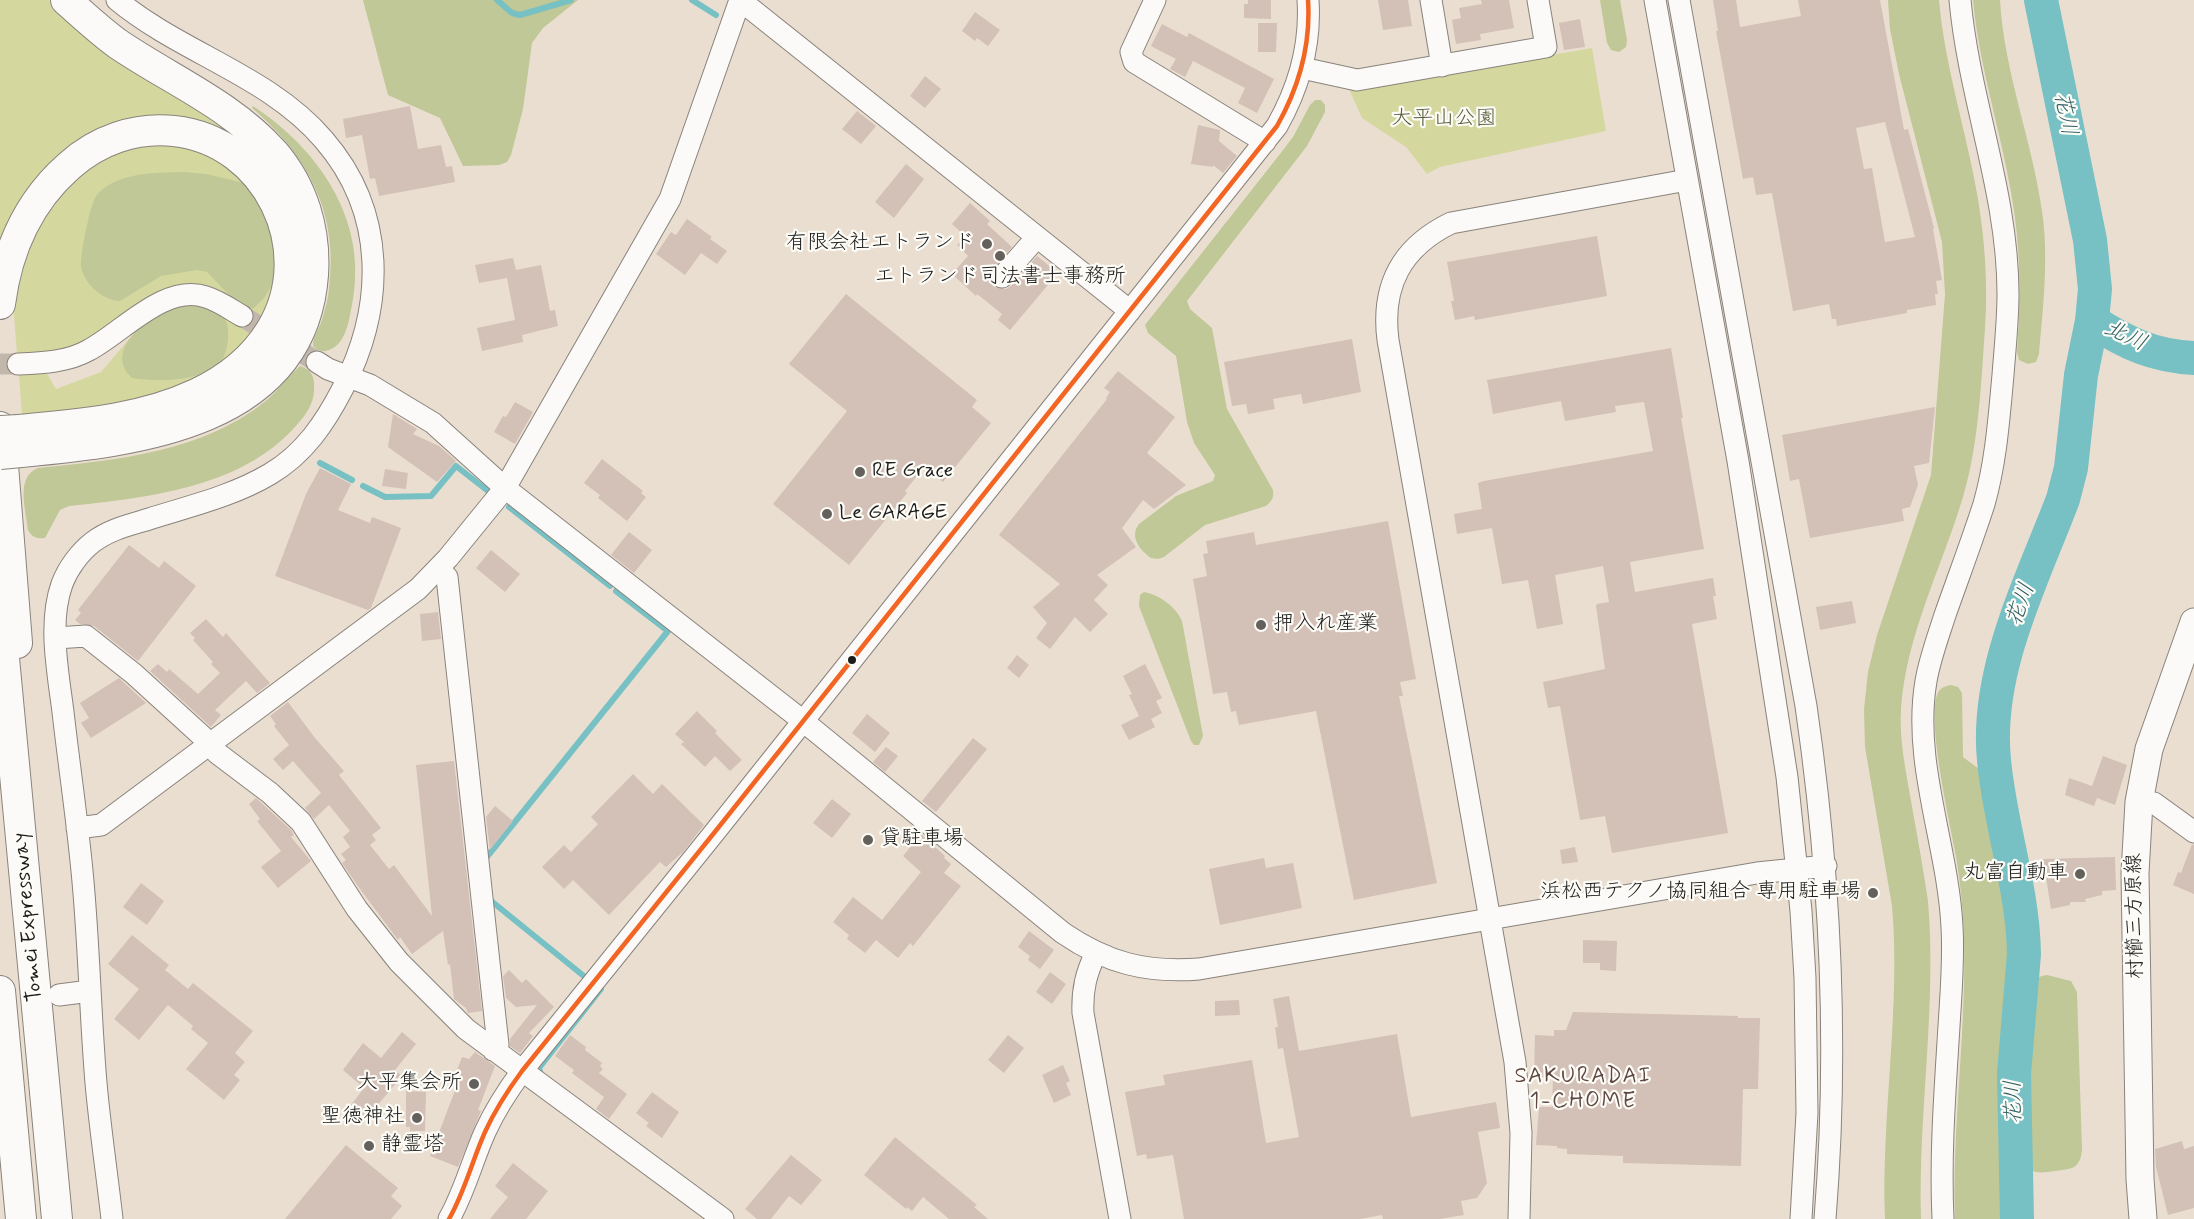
<!DOCTYPE html>
<meta charset="utf-8">
<style>
body{margin:0}
canvas{display:block;background:#eaded0}
</style>
<canvas width="2194" height="1219"></canvas>
<script>
const ctx = document.querySelector('canvas').getContext('2d');
ctx.lineJoin = 'round';
function fill(path, color) { ctx.fillStyle = color; ctx.fill(path, 'evenodd'); }
function stroke(path, color, width, dash) { ctx.strokeStyle = color; ctx.lineWidth = width; ctx.lineCap = dash ? 'butt' : 'round'; ctx.setLineDash(dash || []); ctx.stroke(path); }
function label(font, color, halo, rows, align = 'center') {
  ctx.font = font + ' Mynerve,"Klee One",sans-serif'; ctx.lineWidth = 4.5; ctx.setLineDash([]); ctx.textBaseline = 'middle'; ctx.strokeStyle = halo; ctx.fillStyle = color; for (const [text, x, y, turn = 0] of rows) {
    ctx.save(); ctx.translate(x, y); ctx.rotate((+turn || 0) * Math.PI / 180); ctx.textAlign = isNaN(turn) ? turn : align; if (halo) ctx.strokeText(text, 0, 0); ctx.fillText(text, 0, 0); ctx.restore();
  }
}
fill(new Path2D(`
 M0 0H49L56 8 248 144 131 119 0 246Z
 M1592 48 1606 131 1440 167 1427 174 1406 147 1362 118 1348 87 1357 89Z
 M160 142 207 152 246 180 275 282 261 323 233 355 192 381 120 405 22 416 19 374 46 372 56 389 101 372 135 332 225 294C171 271 147 299 104 328 97 333 89 340 81 343 60 352 39 353 17 354L13 303 30 237 64 187 113 152Z`), '#d5d89e');
fill(new Path2D(`
 M363 0H578L543 28 532 43 523 109 511 155 507 162 499 165 463 166 440 118 388 95Z
 M1600 0H1620L1627 40 1626 47 1619 52 1611 50 1607 43Z
 M1888 0H1939C1945 68 1967 133 1978 199 1985 242 1988 285 1985 328 1981 384 1979 443 1963 497 1942 567 1906 635 1901 709 1899 740 1906 771 1911 801 1917 834 1923 868 1928 901 1937 1007 1918 1113 1921 1219H1885C1881 1115 1901 1008 1892 906L1865 747 1864 709 1868 672 1877 635 1931 475 1945 294 1942 242 1899 74 1890 29Z
 M1973 0H2000C2004 72 2032 140 2042 211 2049 258 2043 307 2039 354L2036 362 2028 364 2019 360 2017 352C2021 298 2021 246 2011 192 2000 128 1979 65 1973 0Z
 M1315 100H1321L1325 105V112L1307 146 1187 301 1190 309 1212 328 1227 409 1273 490C1274 498 1272 501 1266 506L1205 525 1164 557 1158 559 1151 558C1140 550 1129 537 1139 524L1176 496 1208 483 1213 481 1215 475 1194 443 1187 422 1176 356 1148 333 1145 325 1280 154 1293 137 1310 105Z
 M253 106C317 148 367 218 353 299 350 313 349 331 339 343 332 351 320 355 313 346 313 336 319 329 322 320 325 310 328 299 329 289 339 213 308 156 252 108Z
 M183 172 206 174 244 183 269 219 277 261 274 282 264 298 253 309 233 299 207 272 197 270 161 276 120 301C104 301 84 284 81 267 80 255 90 205 96 196 99 192 104 188 107 186 130 172 157 173 183 172Z
 M187 304C198 305 218 308 225 319 232 332 227 362 214 369 190 381 158 382 132 378 129 375 125 371 124 367 113 337 163 309 187 304Z
 M300 366C312 369 315 378 314 390 314 405 303 419 293 429 239 488 145 498 69 506L60 510 45 538C36 539 32 537 28 530 26 510 15 477 38 468 117 460 205 452 268 399 280 389 288 376 300 366Z
 M1144 592C1160 595 1176 607 1182 621L1203 736 1199 745H1194L1191 741 1139 606 1140 595Z
 M1951 685 1958 687 1962 693 1963 757 1983 772 1985 779 2009 899 2014 935 2005 1074 2007 1219H1955C1951 1098 1977 977 1956 856 1951 827 1924 712 1939 691 1942 687 1946 686 1951 685Z
 M2047 975 2071 981 2077 992 2082 1150C2081 1157 2080 1163 2074 1167 2068 1170 2060 1170 2055 1171 2038 1173 2030 1176 2025 1157L2024 1075 2031 987C2034 979 2038 976 2047 975Z`), '#bfc896');
stroke(new Path2D(`
 M497 0 512 13 520 15 571 0
 M692 0 716 15
 M320 463 352 480
 M363 486 385 497 431 496 456 466 488 491
 M509 507 610 586
 M486 862V858L668 631 616 591
 M490 896V900L585 977
 M541 1075 539 1068 601 989`), '#77c1c5', 6);
stroke(new Path2D(`
 M2092 321C2126 343 2153 356 2194 358
 M2017 1219 2014 1074 2024 954C2023 888 2000 826 1994 760 1985 671 2032 581 2063 499L2071 468 2081 375 2092 321 2095 289 2090 240 2041 0`), '#77c1c5', 34);
fill(new Path2D(`
 M1248 0H1271V19L1244 18V4H1248Z
 M1378 0H1408L1412 26 1383 30Z
 M1481 0H1509L1514 28 1480 34 1481 40 1456 44 1452 20 1461 18 1459 8 1482 4Z
 M1713 0H1736L1740 27 1801 16 1798 0H1880L1904 130 1908 129 1934 228 1933 229 1942 280 1936 281 1938 294H1935L1936 305 1907 310V313L1837 326 1836 319H1832L1829 304 1793 311 1772 193 1756 195 1753 177 1743 179 1716 31H1718ZM1885 122 1915 237 1885 242 1872 168 1864 169 1856 128Z
 M975 12 1000 30 988 46 977 38 975 41 962 31Z
 M1580 19 1585 47 1564 50 1559 23Z
 M1258 23H1277L1276 52H1258Z
 M1162 24 1187 37 1189 33 1274 79 1257 113 1238 103 1245 88 1193 61 1185 77 1170 69 1176 59 1151 46Z
 M925 76 941 89 925 108 910 96Z
 M410 106 418 149 441 145 446 167 452 166 455 182 379 196 375 178 370 179 362 135 346 138 343 119Z
 M857 111 876 126 861 144 842 129Z
 M1198 125 1220 130 1219 141 1237 156 1223 173 1213 165V167L1191 164Z
 M906 164 924 179 894 218 875 202Z
 M970 203 990 221 987 224 1012 247 990 274V282L994 287 1006 289 1011 286 1037 256 1058 273 1010 330 998 320 1002 314 977 294 976 296 952 274 968 256 957 245 965 236 952 224Z
 M687 219 712 237 710 239 727 251 717 264 701 253 685 275 656 254 671 232 676 235Z
 M1597 236 1607 296 1475 320 1474 316 1455 320 1451 301H1454L1447 262Z
 M513 258 516 270 541 265 550 311 555 310 558 326 522 335 523 342 482 351 477 328 515 320 507 278 479 283 475 265Z
 M846 294 977 400 972 407 991 423 943 482 924 467 905 491 907 493 849 565 773 504 847 411 789 364Z
 M1352 339 1361 392 1303 404 1301 394 1273 399 1275 409 1248 414 1246 404 1232 406 1224 362Z
 M1671 348 1683 418H1681L1704 549 1630 562 1635 592 1713 578 1716 596H1713L1717 619 1692 624 1728 833 1612 853 1605 816 1580 820 1560 706 1548 708 1543 682 1605 669 1596 606 1597 604 1609 602 1603 566 1555 575 1563 624 1537 629 1528 580 1502 584 1492 528 1457 534 1454 514 1482 509 1478 483 1484 481 1653 451 1644 402 1615 406 1616 412 1565 421 1561 401 1493 414 1487 380Z
 M1118 371 1175 417 1147 453 1186 485 1154 509 1143 500 1122 528 1136 547 1097 575 1108 585 1094 600 1108 614 1090 632 1075 617 1050 649 1036 638 1047 623 1033 607 1060 584 999 535 1107 399 1106 398 1110 392 1104 388Z
 M515 402 533 412 515 444 494 432 503 416 506 417Z
 M1935 407 1929 463 1914 466 1918 485 1910 507 1902 509 1904 521 1810 538 1799 479 1790 481 1782 435Z
 M393 414 417 429 413 434 439 446 456 461 437 482 388 447Z
 M602 459 643 491 641 493 646 497 627 521 598 498 600 495 584 483Z
 M320 468 351 484 338 510 370 523 372 517 401 528 371 608 368 610 275 576 306 494Z
 M385 469 408 473 406 489 382 486Z
 M1388 521 1416 679 1400 682 1403 696H1399L1437 883 1354 900 1316 711 1239 725 1236 711 1231 712 1227 692 1213 694 1193 579 1207 576 1203 554 1208 553 1206 541 1254 532 1256 545Z
 M629 532 652 550 634 573 611 555Z
 M129 545 159 568 164 561 196 586 138 661 94 626 80 624 75 620 81 613 78 610Z
 M491 550 520 574 505 592 476 568Z
 M1852 601 1856 623 1820 630 1816 607Z
 M438 612 441 639 422 641 420 614Z
 M206 619 223 637 226 633 270 683 257 693 246 681 215 710 221 715 211 727 150 671 158 664 167 672 169 669 198 694 220 673 211 664 213 662 193 640 195 638 190 633Z
 M1017 655 1029 665 1019 678 1007 668Z
 M1145 664 1162 698 1156 701 1162 713 1151 719 1155 727 1129 740 1121 725 1139 716 1129 695 1132 694 1123 676Z
 M119 678 146 703 91 738 81 723 89 718 80 703Z
 M288 702 315 738 344 771 339 775 381 828 372 835 376 840 370 845 389 869 394 865 432 916 416 765 454 761 482 1011 468 1013 466 1008 454 999 450 964 448 965 443 931 412 954 400 937 398 940 360 889 342 863 346 860 341 854 350 847 343 837 350 831 329 805 314 819 305 808 321 793 293 761 283 770 273 759 289 745 274 726 276 724 270 716Z
 M697 711 717 731 715 733 742 760 730 771 715 756 705 767 681 744 684 742 675 734Z
 M867 714 890 733 875 752 852 733Z
 M973 738 987 749 936 812 922 801Z
 M886 747 898 756 885 772 873 762Z
 M2103 756 2127 765 2115 805 2097 798 2094 806 2065 795 2069 778 2092 786Z
 M633 774 653 794 662 784 704 825 683 852 666 867 660 862 609 915 573 880 564 889 542 867 564 845 571 852 598 824 591 817Z
 M256 798 291 830 294 835 291 837 311 861 278 888 261 867 281 851 257 821 260 819 249 804Z
 M832 799 851 814 832 838 813 823Z
 M495 806 513 821 490 850 486 817Z
 M921 834 945 856 944 858 951 864 944 873 961 886 913 946 910 943 898 958 876 940 865 953 847 939 849 935 833 922 853 897 882 920 921 872 903 856Z
 M2192 844 2194 845V894L2173 885 2178 872 2181 873Z
 M1575 847 1578 862 1562 864 1560 850Z
 M2115 857 2116 890 2102 891V895L2085 899 2086 902H2070V905L2051 909 2043 859Z
 M1264 858 1266 868 1293 863 1302 908 1220 925 1209 869Z
 M141 883 164 901 147 925 123 907Z
 M1029 931 1054 950 1040 969 1028 960 1030 956 1018 947Z
 M132 935 169 965 165 970 188 989 193 983 253 1031 235 1053 245 1062 234 1075 240 1080 224 1100 186 1069 208 1043 191 1029 193 1026 168 1005 139 1040 114 1019 139 989 108 964Z
 M1583 940 1617 941 1616 971 1600 970V963H1583Z
 M509 970 522 983 526 979 554 1007 529 1033 533 1036 520 1053 510 1046V1039L537 1005 516 1007 506 998 503 976Z
 M1050 972 1066 984 1052 1004 1036 992Z
 M1289 996 1299 1051 1397 1034 1411 1117 1496 1102 1500 1128 1478 1132 1487 1183 1477 1198 1461 1201 1464 1215 1440 1219H1383L1382 1215 1360 1219H1184L1173 1155 1147 1159 1146 1154 1137 1156 1125 1092 1165 1085 1163 1075 1252 1060 1266 1143 1299 1137 1283 1048 1278 1049 1275 1027H1278L1273 999Z
 M1239 1000 1240 1015 1215 1016V1001Z
 M1573 1012 1738 1016V1018H1760L1758 1089H1743L1741 1166 1623 1163V1156L1567 1154V1149L1557 1148V1146L1536 1145 1539 1107H1552L1553 1077H1534L1535 1035 1554 1036V1030H1566Z
 M402 1032 416 1044 395 1070 402 1076 367 1118 351 1105 364 1088 343 1070 363 1043 381 1058Z
 M570 1035 586 1047 585 1050 602 1063 600 1066 603 1069 599 1073 627 1094 609 1119 596 1109 604 1097 572 1073 574 1070 555 1056Z
 M1008 1035 1024 1048 1004 1073 988 1060Z
 M475 1052 495 1066 478 1110 481 1111 458 1167 430 1156 461 1075 456 1073 462 1057 469 1059Z
 M1063 1065 1070 1081 1066 1083 1071 1095 1054 1103 1042 1075Z
 M406 1091 426 1092 425 1131H410V1127H406Z
 M652 1092 679 1112 662 1138 646 1126 649 1123 636 1113Z
 M895 1137 977 1205 974 1207 988 1219H949L923 1197 912 1211 907 1207 906 1209 864 1175Z
 M2182 1141 2184 1149 2194 1146V1208L2168 1215 2156 1167 2155 1149Z
 M346 1145 398 1188 391 1196 402 1206 391 1219H285Z
 M791 1155 822 1180 801 1205 789 1196 771 1219H757L745 1209Z
 M513 1163 548 1191 526 1219H490L508 1197 495 1186Z`), '#d3c0b7');
stroke(new Path2D(`
 M242 316 317 362
 M0 364H18`), '#c1b7ac', 21, [21, 10]);
const minor = new Path2D(`
 M740 0 1130 311
 M1155 0 1131 52 1134 62 1265 142
 M1431 0 1442 66
 M1655 0 1738 461 1787 777 1801 911 1805 978 1807 1113 1801 1219
 M1679 0 1806 706C1831 878 1839 1046 1825 1219
 M1302 68 1357 80 1546 47 1538 0
 M1002 277 1037 237
 M317 362 328 369 370 385 433 423 505 488 803 721 1063 933C1107 963 1146 973 1199 969L1757 873 1826 866
 M18 364C42 363 68 362 89 350 123 332 165 283 206 297 219 301 230 309 242 316
 M438 569 447 577 498 1045 493 1050
 M56 638 86 636 134 674 202 736 217 753 270 793 301 822 357 909 399 962 466 1029 723 1219
 M2139 802 2154 803 2194 832
 M77 828 101 825 418 589 448 558 505 488 670 199 740 0
 M1096 953C1086 973 1082 990 1083 1013L1120 1219
 M59 995 90 991
 M112 1219C107 1174 100 1128 96 1083 90 1012 89 941 82 871 77 818 69 765 63 712 58 672 48 623 62 584 68 568 80 552 93 542 110 529 130 525 149 519 190 506 233 496 270 474 304 454 325 423 343 388 385 306 387 213 324 140 270 76 181 53 117 0
 M449 1219C465 1191 472 1161 485 1132 495 1110 508 1090 522 1071L714 833 1277 126C1299 87 1311 45 1308 0
 M1519 1219 1521 1133 1515 1062 1388 340C1381 285 1402 247 1451 223L1687 180
 M1943 1219C1940 1155 1945 1091 1949 1026 1951 993 1954 960 1952 927 1948 845 1912 763 1926 681 1930 658 1938 637 1945 615 1958 578 1972 541 1984 504 1996 462 1999 418 2003 375 2005 348 2008 321 2008 294 2008 193 1969 99 1960 0`);
const major = new Path2D(`
 M2143 1219 2140 1179 2135 873 2139 802 2149 749 2194 622`);
const highway = new Path2D(`
 M0 304C7 250 28 202 69 166 98 140 135 127 174 131 267 141 320 250 271 330 254 358 226 380 196 394 140 420 79 424 19 430
 M0 427 17 643
 M21 452C137 441 302 424 313 275 316 230 303 187 274 153 230 104 171 80 118 44 100 31 83 15 66 0
 M0 616 57 1219
 M0 991 21 1219`);
stroke(minor, '#89837c', 23);
stroke(major, '#89837c', 29);
stroke(highway, '#89837c', 32);
stroke(minor, '#fcfaf8', 21);
stroke(major, '#fcfaf8', 27);
stroke(highway, '#fcfaf8', 30);
const highwayBridge = new Path2D(`
 M0 431 19 430
 M0 454 21 452`);
stroke(highwayBridge, '#89837c', 32, []);
stroke(highwayBridge, '#fcfaf8', 30);
stroke(new Path2D(`
 M449 1219C465 1191 472 1161 485 1132 495 1110 508 1090 522 1071L714 833 1277 126C1299 87 1311 45 1308 0`), '#f26522', 4.5);
for (const [x, y, r, color] of [
 [987,244,6,"#64605b"],
 [1000,256,6,"#64605b"],
 [860,472,6,"#64605b"],
 [827,514,6,"#64605b"],
 [1261,625,6,"#64605b"],
 [852,660,5,"#1c1c1c"],
 [868,840,6,"#64605b"],
 [2080,874,6,"#64605b"],
 [1873,893,6,"#64605b"],
 [474,1084,6,"#64605b"],
 [417,1118,6,"#64605b"],
 [369,1146,6,"#64605b"]
]) { const dot = new Path2D(); dot.arc(x, y, r, 0, 2 * Math.PI); ctx.fillStyle = color; ctx.fill(dot); stroke(dot, '#fdfcf7', 2); }
label('21px', '#575c3c', '#fdfcf7', [
 ["大平山公園",1444,120]
]);
label('21px', '#1c1c1c', '#fdfcf7', [
 ["有限会社エトランド",975,244],
 ["エトランド司法書士事務所",1000,278,"center"],
 ["RE Grace",872,472,"left"],
 ["Le GARAGE",839,514,"left"],
 ["押入れ産業",1273,625,"left"],
 ["貸駐車場",880,840,"left"],
 ["丸富自動車",2068,874],
 ["浜松西テクノ協同組合 専用駐車場",1861,893],
 ["大平集会所",462,1084],
 ["聖徳神社",405,1118],
 ["静霊塔",381,1146,"left"]
], 'right');
label('21px', '#1c1c1c', '#fdfcf7', [
 ["村櫛三方原線",2136,916,-91],
 ["Tomei Expressway",29,917,-95]
]);
label('italic 22px', '#2f6066', '#fdfcf7', [
 ["花川",2064,114,79],
 ["北川",2125,337,25],
 ["花川",2022,605,-70],
 ["花川",2015,1102,-91]
]);
ctx.letterSpacing = '1.5px';
label('22px', '#5f4742', '#fdfcf7', [
 ["SAKURADAI",1583,1077],
 ["1-CHOME",1583,1102]
]);
ctx.letterSpacing = '0px';
</script>
